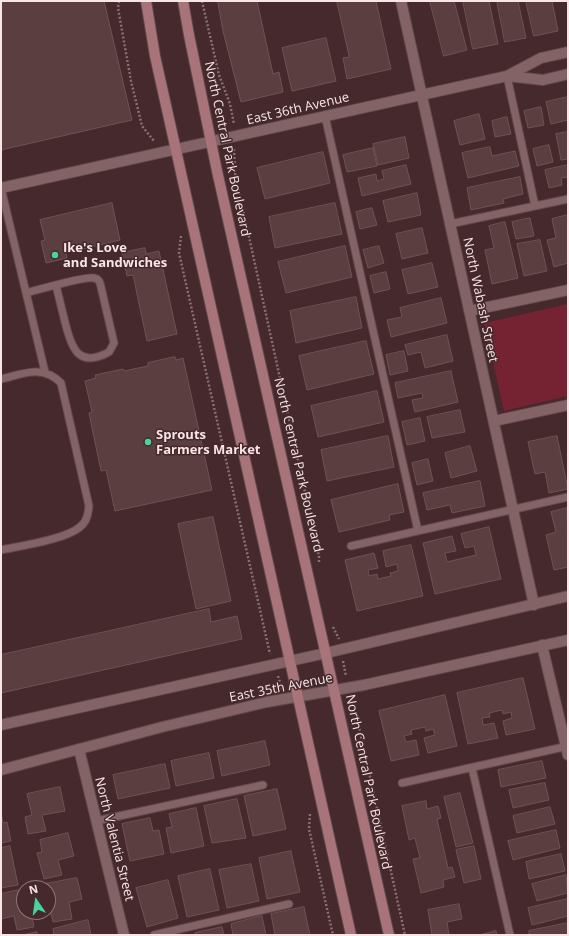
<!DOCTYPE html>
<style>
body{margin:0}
#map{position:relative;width:569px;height:936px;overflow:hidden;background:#45292c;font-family:"Open Sans",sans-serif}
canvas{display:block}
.frame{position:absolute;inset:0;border:2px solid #f8e5e6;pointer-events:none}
.north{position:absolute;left:16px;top:880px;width:40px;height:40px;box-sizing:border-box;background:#45292c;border:1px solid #8d7476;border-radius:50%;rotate:347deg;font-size:11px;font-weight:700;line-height:16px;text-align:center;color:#f8e5e6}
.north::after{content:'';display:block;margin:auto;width:14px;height:18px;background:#48d49d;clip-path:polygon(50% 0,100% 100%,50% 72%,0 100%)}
</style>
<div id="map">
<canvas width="569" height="936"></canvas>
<div class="frame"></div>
<div class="north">N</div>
</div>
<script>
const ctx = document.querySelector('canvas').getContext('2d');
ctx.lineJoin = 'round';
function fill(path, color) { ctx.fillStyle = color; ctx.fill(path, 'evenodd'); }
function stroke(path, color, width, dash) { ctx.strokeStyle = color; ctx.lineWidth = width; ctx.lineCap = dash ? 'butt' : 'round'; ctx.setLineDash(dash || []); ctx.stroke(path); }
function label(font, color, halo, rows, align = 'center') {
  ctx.font = font + ' "Open Sans",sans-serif'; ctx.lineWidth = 3; ctx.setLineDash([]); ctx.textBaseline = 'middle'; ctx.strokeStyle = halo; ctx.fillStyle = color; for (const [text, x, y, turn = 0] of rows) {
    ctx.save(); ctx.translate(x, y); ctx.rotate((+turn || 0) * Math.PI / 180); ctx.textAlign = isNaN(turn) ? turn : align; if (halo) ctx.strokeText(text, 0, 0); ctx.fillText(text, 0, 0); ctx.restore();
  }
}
fill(new Path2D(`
 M568 304V396L504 411 484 323Z`), '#752332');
const building = new Path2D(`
 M1 1H104L132 120 1 150Z
 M218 1H257L273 74 279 72 283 92 241 102 223 31Z
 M337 1H376L391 69 347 79 343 58 349 57Z
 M430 1H454L467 50 444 56Z
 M463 1H489L498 44 473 49Z
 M497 1H518L526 38 505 42Z
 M526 1H552L558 31 534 36Z
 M326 38 336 81 292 91 282 48Z
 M568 97V120L551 124 546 102Z
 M541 107 544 125 528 128 524 111Z
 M479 114 485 139 460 145 454 121Z
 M507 117 511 134 495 137 492 121Z
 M568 132V159L561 160 556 134Z
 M405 137 409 158 378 165 373 144Z
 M549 145 553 162 537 166 533 149Z
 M490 147 492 156 515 151 519 166 468 178 462 153Z
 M373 148 377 166 347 172 343 155Z
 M323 152 330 183 265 199 257 168Z
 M406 165 411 184 362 196 358 178 376 174 377 181 384 179 382 171Z
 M568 165V177L561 178 562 185 549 188 545 170Z
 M520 177 523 194 503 199 504 203 471 210 467 188Z
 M417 193 421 215 388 222 383 201Z
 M112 203 120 240 66 253 67 258 46 263 41 241 45 240 40 220Z
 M335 203 342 234 275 248 269 217Z
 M372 208 377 225 360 229 356 212Z
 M568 215V263L554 267 547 240 556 238 552 219Z
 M530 218 534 236 516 239 512 222Z
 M505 222 518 278 492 284 485 250 494 248 489 226Z
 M422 228 428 253 402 259 396 234Z
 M540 240 547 271 524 276 517 244Z
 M345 246 352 277 286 293 278 262Z
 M379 246 384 263 368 268 363 250Z
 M145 248 146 254 159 251 177 334 147 341 133 275 127 276 122 253Z
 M432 263 438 287 408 294 402 270Z
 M386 272 390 289 374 293 370 276Z
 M356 297 362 328 296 343 290 311Z
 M441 298 447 323 391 337 387 320 402 317 400 308Z
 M447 335 453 361 425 368 421 352 408 355 405 345Z
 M366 341 374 374 307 390 299 356Z
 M404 351 408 371 390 375 386 355Z
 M175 357 176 360 183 358 212 490 115 511 106 470 101 471 89 413 92 412 85 381 96 378 95 375 123 369 124 371 148 366V363Z
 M451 371 458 402 415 412 412 400 423 398 422 393 398 398 395 383Z
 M377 391 384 422 318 437 311 406Z
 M460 410 465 432 432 438 427 417Z
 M420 418 425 441 407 445 402 422Z
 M388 436 394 467 327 481 321 450Z
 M557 436 568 489 549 493 545 472 535 474 528 442Z
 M470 446 477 471 451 478 445 453Z
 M428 459 433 481 417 485 412 463Z
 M480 481 485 506 452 513 450 505 427 510 423 493Z
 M398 484 404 512 389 515 390 520 339 532 331 500Z
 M567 508 568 567 554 570 546 535 556 532 551 512Z
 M213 517 231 601 196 609 178 524Z
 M489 527 501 579 435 594 423 543 452 536 456 551 445 553 447 562 476 555 474 546 465 548 461 534Z
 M411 545 423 596 357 611 345 560 374 553 378 568 368 570 369 576 377 574 378 579 391 576 390 573 398 571 397 564 386 567 383 551Z
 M209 609 211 622 237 616 242 639 1 693V655Z
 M523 678 535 729 506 735 503 721 512 718 511 712 503 714 502 710 489 713 490 717 482 718 483 725 494 723 498 738 468 744 457 693Z
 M445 695 457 746 428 753 424 738 435 735 433 729 426 731 425 727 411 730 412 734 404 736 406 742 416 740 419 755 391 761 379 711Z
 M265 741 270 765 222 776 217 751Z
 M209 753 214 778 176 786 171 761Z
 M542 761 546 778 501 787 498 770Z
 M165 764 170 788 118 799 113 775Z
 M545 783 549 800 513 808 509 790Z
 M60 787 65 811 42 815 46 831 28 834 25 817 32 815 27 794Z
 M277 789 286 829 253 836 244 796Z
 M460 793 473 843 456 847 444 797Z
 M237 799 246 838 212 843 204 806Z
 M426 801 427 809 438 806 441 818 437 819 448 868 452 867 455 877 443 880 444 887 421 893 413 859 420 858 415 838 409 840 402 806Z
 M550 807 555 824 517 833 513 816Z
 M196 808 204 846 171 853 166 828 172 827 169 814Z
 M1 813 3 823 7 822 11 841 1 843Z
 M150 818 153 831 159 830 164 854 130 861 122 824Z
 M556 830 560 848 513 860 508 841Z
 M68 833 74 856 58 860 62 875 44 879 37 853 42 852 40 840Z
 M10 846 18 885 1 888V848Z
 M474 846 481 879 464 883 456 850Z
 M291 851 300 892 267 899 259 858Z
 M561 854 565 871 529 879 526 862Z
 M251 864 259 901 227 908 219 870Z
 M210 869 219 910 187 917 178 876Z
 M566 875 568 893 537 901 532 884Z
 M77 878 82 899 69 902 72 919 53 922 48 900V888H46L45 884Z
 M168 880 178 918 147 927 136 888Z
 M24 889V912H31L34 927 17 930 14 916 1 919V894Z
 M568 899V916L532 925 528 908Z
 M459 904 462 919 447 922 449 935H432L428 910Z
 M304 907 310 935H275L271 914Z
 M262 916 266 935H233L231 924Z
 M88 920 91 935H54L53 929Z
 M568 923V935H529V931Z
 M222 927 224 935H196L195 933Z
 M496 931 497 935H480Z
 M37 932V935H23Z`);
fill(building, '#5b3e40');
stroke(building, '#705254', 1);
const service = new Path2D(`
 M507 76 535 206
 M325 116 418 531
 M1 188 45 372
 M450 224 568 199
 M26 293C38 290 84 276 94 278 99 279 100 282 101 287L114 343 109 352C78 369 71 347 65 322 62 310 59 298 56 285
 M1 379C23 374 43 364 61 383L89 506C88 514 87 521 81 526 68 539 20 546 1 550
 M351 546 568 497
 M472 768 510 935
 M402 783 568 746
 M96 821 263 785
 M154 935 289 904`);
const minor = new Path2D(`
 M401 1 534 605
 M469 311 568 290
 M494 421 568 405
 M542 645 568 755
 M79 749 124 935`);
const tertiary = new Path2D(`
 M507 76 543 80 568 74
 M1 188 507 76 541 58 568 52
 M1 725 326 653 568 596
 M1 770 162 727 267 702 364 685 568 640`);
const secondary = new Path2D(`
 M146 1 155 56 351 935
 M183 1 189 35 217 171 389 935`);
stroke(service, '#60484b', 9);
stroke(minor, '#60484b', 12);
stroke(tertiary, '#60484b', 12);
stroke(secondary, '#60484b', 12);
stroke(new Path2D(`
 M119 1 118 8 131 81 142 126 154 141
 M202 1 219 75 230 104 234 124
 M234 149 235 173 319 556V562
 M181 236 179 253 270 654
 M333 627 339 639
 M343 661 346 676
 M278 676 282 689
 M354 718 359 727 405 935
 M310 814 309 829 333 935`), '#897073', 2.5, [2, 2]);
stroke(service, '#836366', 7);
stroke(minor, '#836366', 10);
stroke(tertiary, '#836366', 10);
stroke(secondary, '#a8747a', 10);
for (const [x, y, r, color] of [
 [55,255,4,"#48d49d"],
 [148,442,4,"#48d49d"]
]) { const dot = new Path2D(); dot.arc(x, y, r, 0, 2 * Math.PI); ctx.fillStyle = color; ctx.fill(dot); stroke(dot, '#45292c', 1.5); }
label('13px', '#f8e5e6', '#45292c', [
 ["East 36th Avenue",298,109,-13],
 ["North Central Park Boulevard",227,149,78],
 ["North Wabash Street",480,300,78],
 ["North Central Park Boulevard",298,465,77],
 ["East 35th Avenue",281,688,-11],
 ["North Central Park Boulevard",368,782,78],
 ["North Valentia Street",114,839,76]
]);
label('bold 13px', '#f8e5e6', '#45292c', [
 ["Ike's Love",63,248],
 ["and Sandwiches",63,263],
 ["Sprouts",156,435],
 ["Farmers Market",156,450]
], 'left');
</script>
